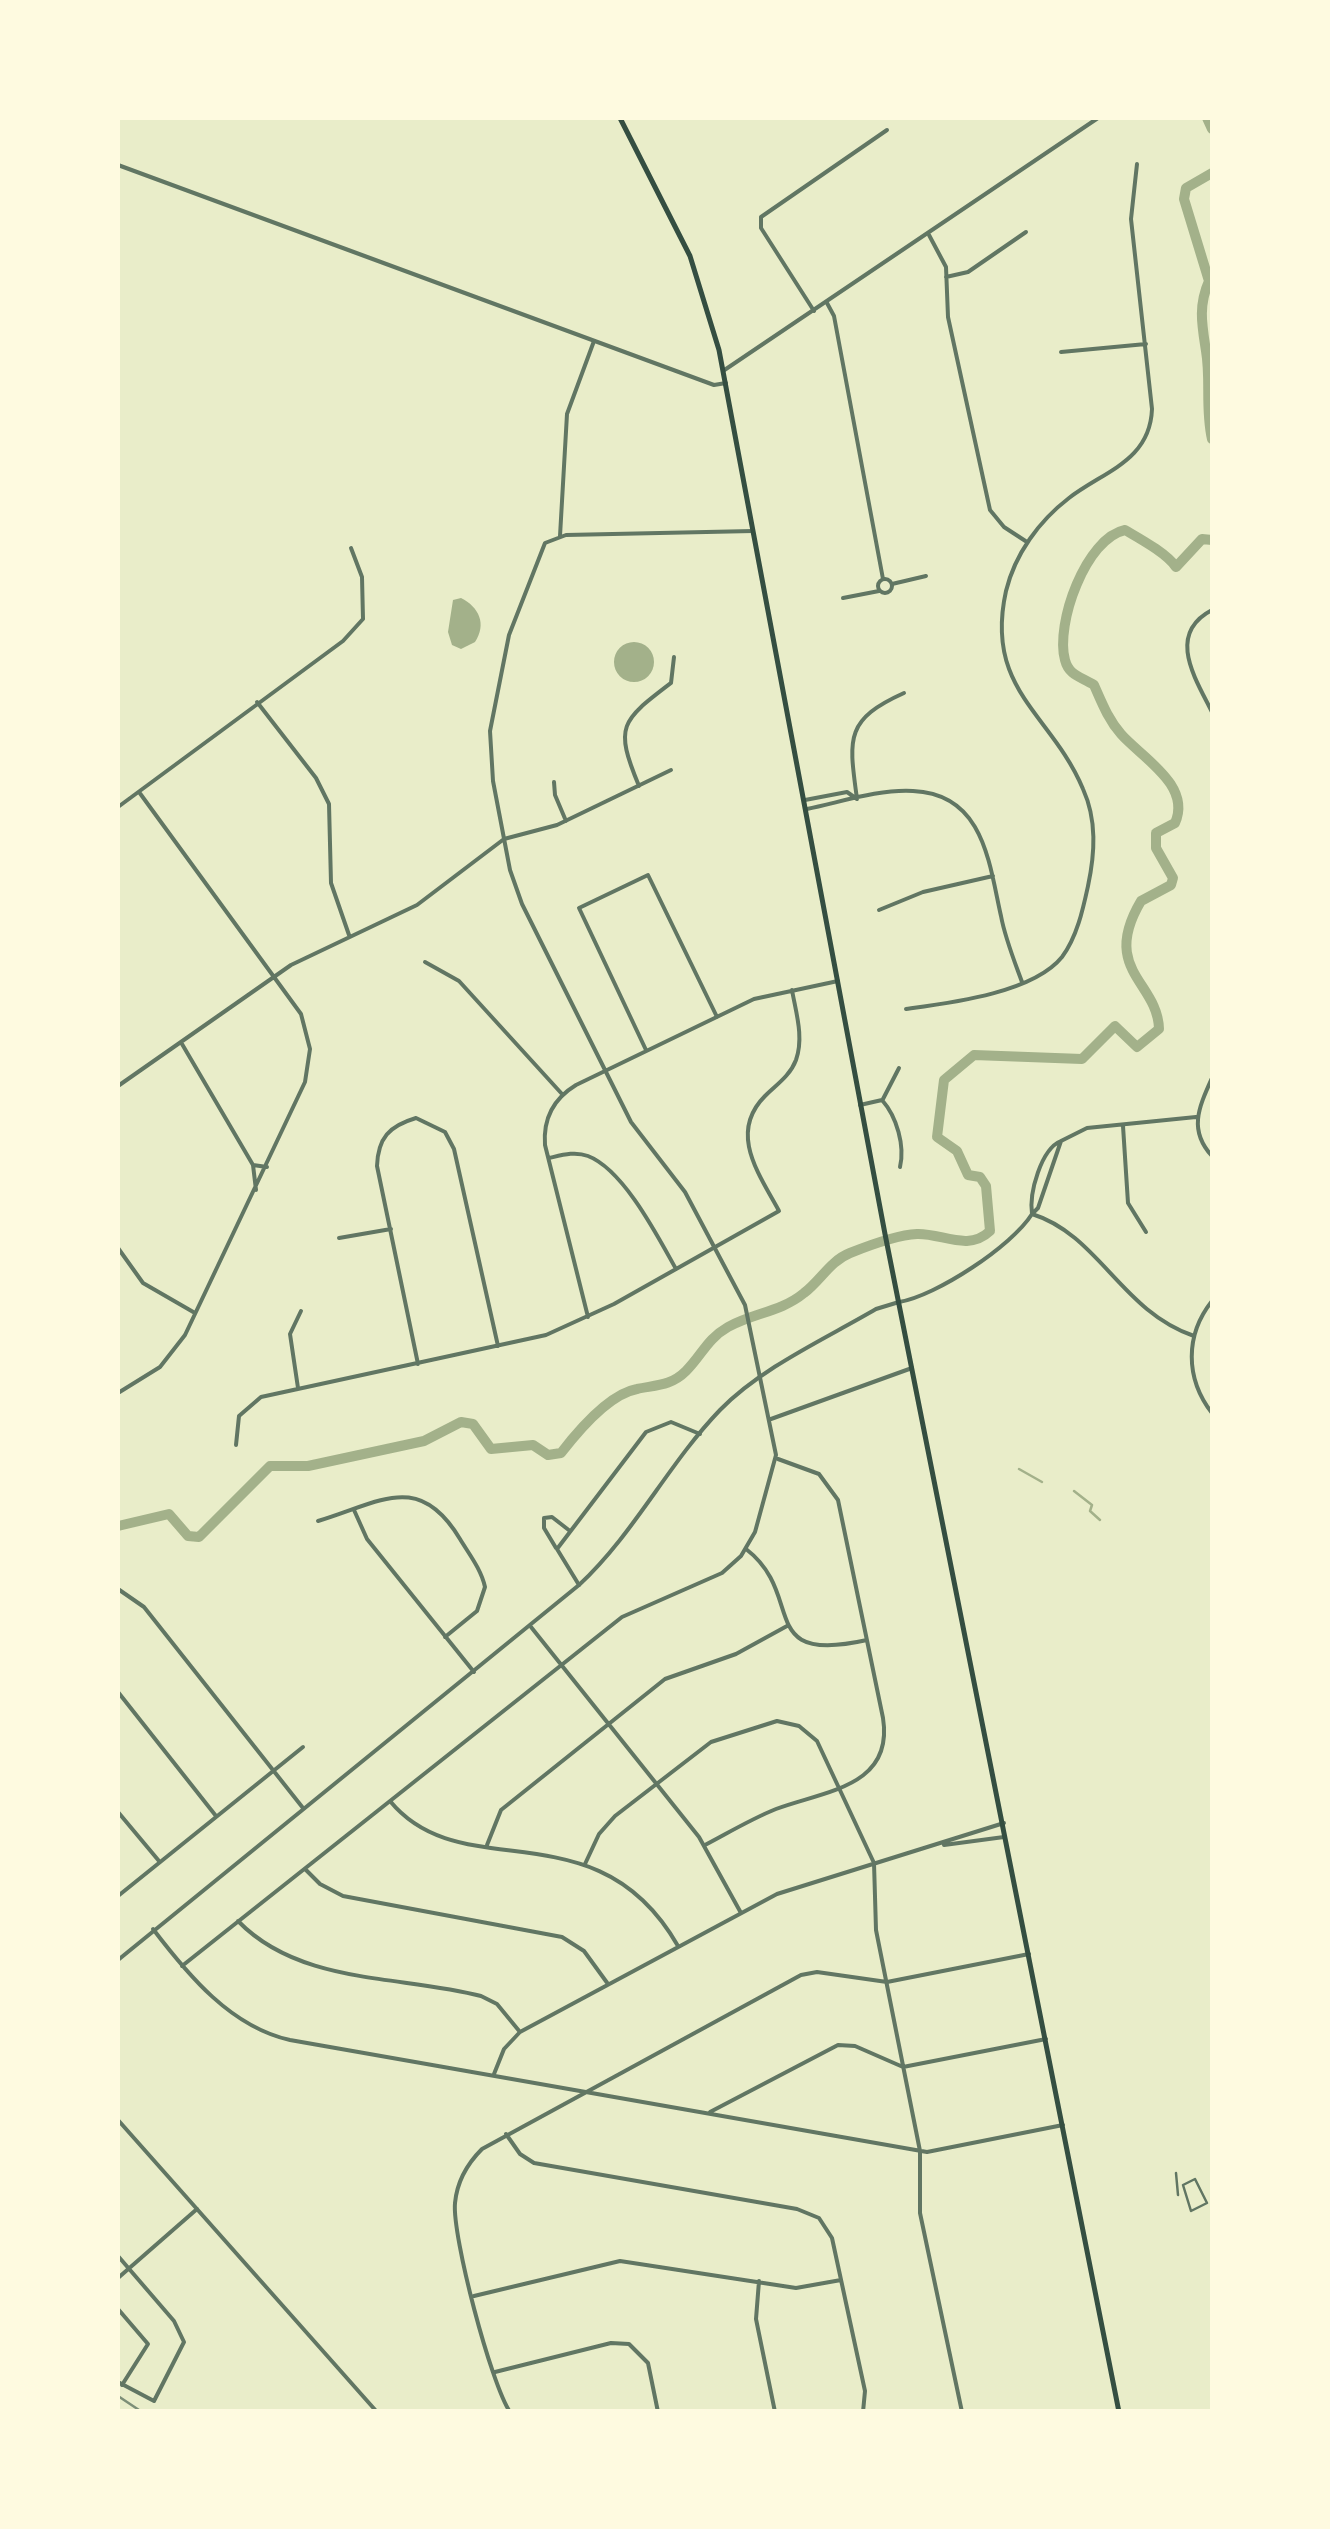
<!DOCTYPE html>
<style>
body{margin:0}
#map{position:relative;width:1330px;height:2529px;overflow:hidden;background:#e9edc9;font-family:"Nunito Sans",sans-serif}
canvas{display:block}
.frame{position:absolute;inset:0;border:120px solid #fefae0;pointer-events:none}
</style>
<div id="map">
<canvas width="1330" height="2529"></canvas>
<div class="frame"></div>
</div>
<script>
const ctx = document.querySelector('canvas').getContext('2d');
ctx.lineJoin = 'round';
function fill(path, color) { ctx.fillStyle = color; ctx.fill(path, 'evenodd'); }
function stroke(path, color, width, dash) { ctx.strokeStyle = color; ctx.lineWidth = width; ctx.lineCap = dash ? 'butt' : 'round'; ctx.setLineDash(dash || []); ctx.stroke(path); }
fill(new Path2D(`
 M461 598C479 607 487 624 475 642L461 649 452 645 448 632 453 600Z
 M614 662a20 20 0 1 1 40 0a20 20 0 1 1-40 0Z`), '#a3b18a');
stroke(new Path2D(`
 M1019 1469 1042 1482
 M1074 1491 1092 1505 1090 1511 1100 1520`), '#a3b18a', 2.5);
stroke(new Path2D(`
 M1207 118 1212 129
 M1212 173 1186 188 1184 199 1209 281C1198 306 1202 325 1206 351 1211 380 1205 409 1212 439
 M118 1526 169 1514 188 1536 199 1537 270 1466H308L424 1441 461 1422 473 1424 491 1449 533 1445 548 1455 561 1453C578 1431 609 1394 637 1389 656 1385 671 1386 686 1371 702 1355 707 1339 728 1327 753 1313 781 1312 804 1293 821 1280 830 1261 850 1253 870 1245 896 1235 917 1234 942 1233 968 1252 990 1231L986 1186 980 1177 968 1175 957 1151 937 1137 944 1080 974 1055 1082 1059 1115 1026 1137 1047 1159 1029C1158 982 1100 970 1141 901L1171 885 1173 878 1156 848V833L1175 823C1192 785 1141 757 1121 734 1108 719 1102 703 1094 685 1082 677 1069 676 1065 660 1055 624 1086 538 1125 530 1142 540 1166 553 1176 567L1202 539 1212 540`), '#a3b18a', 10);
stroke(new Path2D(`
 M1176 2173 1178 2195
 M1195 2179 1207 2203 1191 2211 1183 2185Z`), '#617663', 2.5);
stroke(new Path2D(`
 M929 235 946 267 948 317 990 510 1004 527 1027 542
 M946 277 968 272 1026 232
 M827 303 834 316 883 579
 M814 311 761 228V217L887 130
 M1061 352 1146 344
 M560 536 567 414 594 341
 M878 586a7 7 0 1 1 14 0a7 7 0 1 1-14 0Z
 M892 584 926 576
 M843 598 879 591
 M1212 610C1166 634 1195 678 1212 712
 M257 702 316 778 329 804 331 883 349 935
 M554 782 555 795 566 821
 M639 786C614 726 621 721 671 683L674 657
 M857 799C849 739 844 720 904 693
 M805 800 847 792 857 799
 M118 807 343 641 363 619 362 577 351 548
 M807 809C841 802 879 789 913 791 984 794 989 863 1001 916 1005 938 1014 960 1022 982
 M879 910 923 892 993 876
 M425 962 459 981 562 1094
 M906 1009C950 1003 1033 993 1062 957 1077 937 1083 909 1088 886 1095 853 1097 820 1083 789 1052 714 984 690 1006 591 1015 554 1039 521 1069 498 1104 471 1150 461 1152 409L1131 219 1137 164
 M182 1044 253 1165
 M646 1050 579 908 648 875 717 1017
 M1212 1078C1199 1107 1188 1130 1212 1156
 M118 1086 291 965 417 905 504 839 557 825 671 770
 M883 1099 899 1068
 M860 1105 882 1100C897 1117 905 1146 900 1167
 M1123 1126 1128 1203 1146 1232
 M1061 1141 1038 1208 1032 1214C1029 1193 1041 1149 1061 1141Z
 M1061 1141 1087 1128 1196 1117
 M549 1158C562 1155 575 1151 588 1156 624 1170 658 1237 676 1269
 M256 1190 253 1165 267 1167
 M339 1238 391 1229
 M118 1248 143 1283 195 1313
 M1212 1301C1185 1335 1185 1378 1212 1413
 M899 1302C936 1296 1012 1246 1032 1214 1099 1235 1121 1311 1194 1336
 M588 1317 545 1145C543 1119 553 1099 576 1085L754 999 838 981
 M418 1364 377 1166C378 1138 389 1126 416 1118L445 1132 454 1149 498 1346
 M298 1388 290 1334 301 1311
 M118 1393 160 1367 185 1335 305 1082 310 1049 301 1014 139 792
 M771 1419 912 1368
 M236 1445 239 1416 261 1397 546 1335 614 1304 779 1211C759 1174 728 1133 765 1096 776 1085 790 1076 796 1060 804 1037 796 1013 792 990
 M354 1510 367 1539 474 1672
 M318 1521C381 1502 419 1471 460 1539 469 1554 481 1569 485 1587L477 1611 445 1637
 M556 1548 544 1528V1518L552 1517 570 1531
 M746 1549C807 1596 754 1665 867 1640
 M579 1585 557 1549 646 1432 671 1422 700 1434
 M118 1589 144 1607 303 1808
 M531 1627 699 1837 741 1913
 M118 1692 216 1816
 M390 1801C462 1889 597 1804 678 1946
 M118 1812 159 1861
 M487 1845 501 1810 665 1679 736 1654 787 1626
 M705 1845C728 1833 751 1819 776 1809 824 1791 894 1787 883 1718L838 1500 819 1474 778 1459
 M944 1845 1004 1837
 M585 1864 599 1834 615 1816 711 1742 777 1721 799 1726 817 1741 874 1863 876 1930 920 2151V2213L962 2412
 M306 1870 320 1884 343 1896 562 1937 584 1951 608 1984
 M118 1896 303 1747
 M238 1921C300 1985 400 1975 481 1996L497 2004 520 2032
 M153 1929C188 1975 231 2027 290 2040L927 2152 1063 2125
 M182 1966 622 1617 722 1573 741 1556 755 1532 776 1455 745 1305 685 1192 631 1122 522 904 510 870 493 781 490 731 509 635 545 543 566 535 753 531
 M494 2074 504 2049 520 2032 777 1894 1004 1823
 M710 2112 838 2045 855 2046 903 2067 1046 2039
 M506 2134 520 2154 534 2163 797 2209 819 2218 832 2238 865 2391 863 2412
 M118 2256 174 2321 184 2342 154 2401 118 2382
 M118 2278 197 2209
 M759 2281 756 2319 775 2412
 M474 2296 620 2261 796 2288 841 2280
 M118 2309 148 2344 122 2385
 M495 2372 611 2343 629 2344 648 2363 658 2412
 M510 2412C491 2384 452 2236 455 2203 457 2182 467 2164 482 2149L801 1975 817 1972 887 1982 1029 1954`), '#617663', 4);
stroke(new Path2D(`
 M118 165 714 385 726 383
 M723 371 1098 118
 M118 1960 579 1585C634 1534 668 1464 720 1410 762 1367 825 1339 876 1309L899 1302
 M118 2120 377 2412`), '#617663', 4);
stroke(new Path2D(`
 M620 118 690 256 719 350 885 1234 1119 2412`), '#344e41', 5);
stroke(new Path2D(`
 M118 2396 142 2412`), '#7c8e77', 2.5);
</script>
